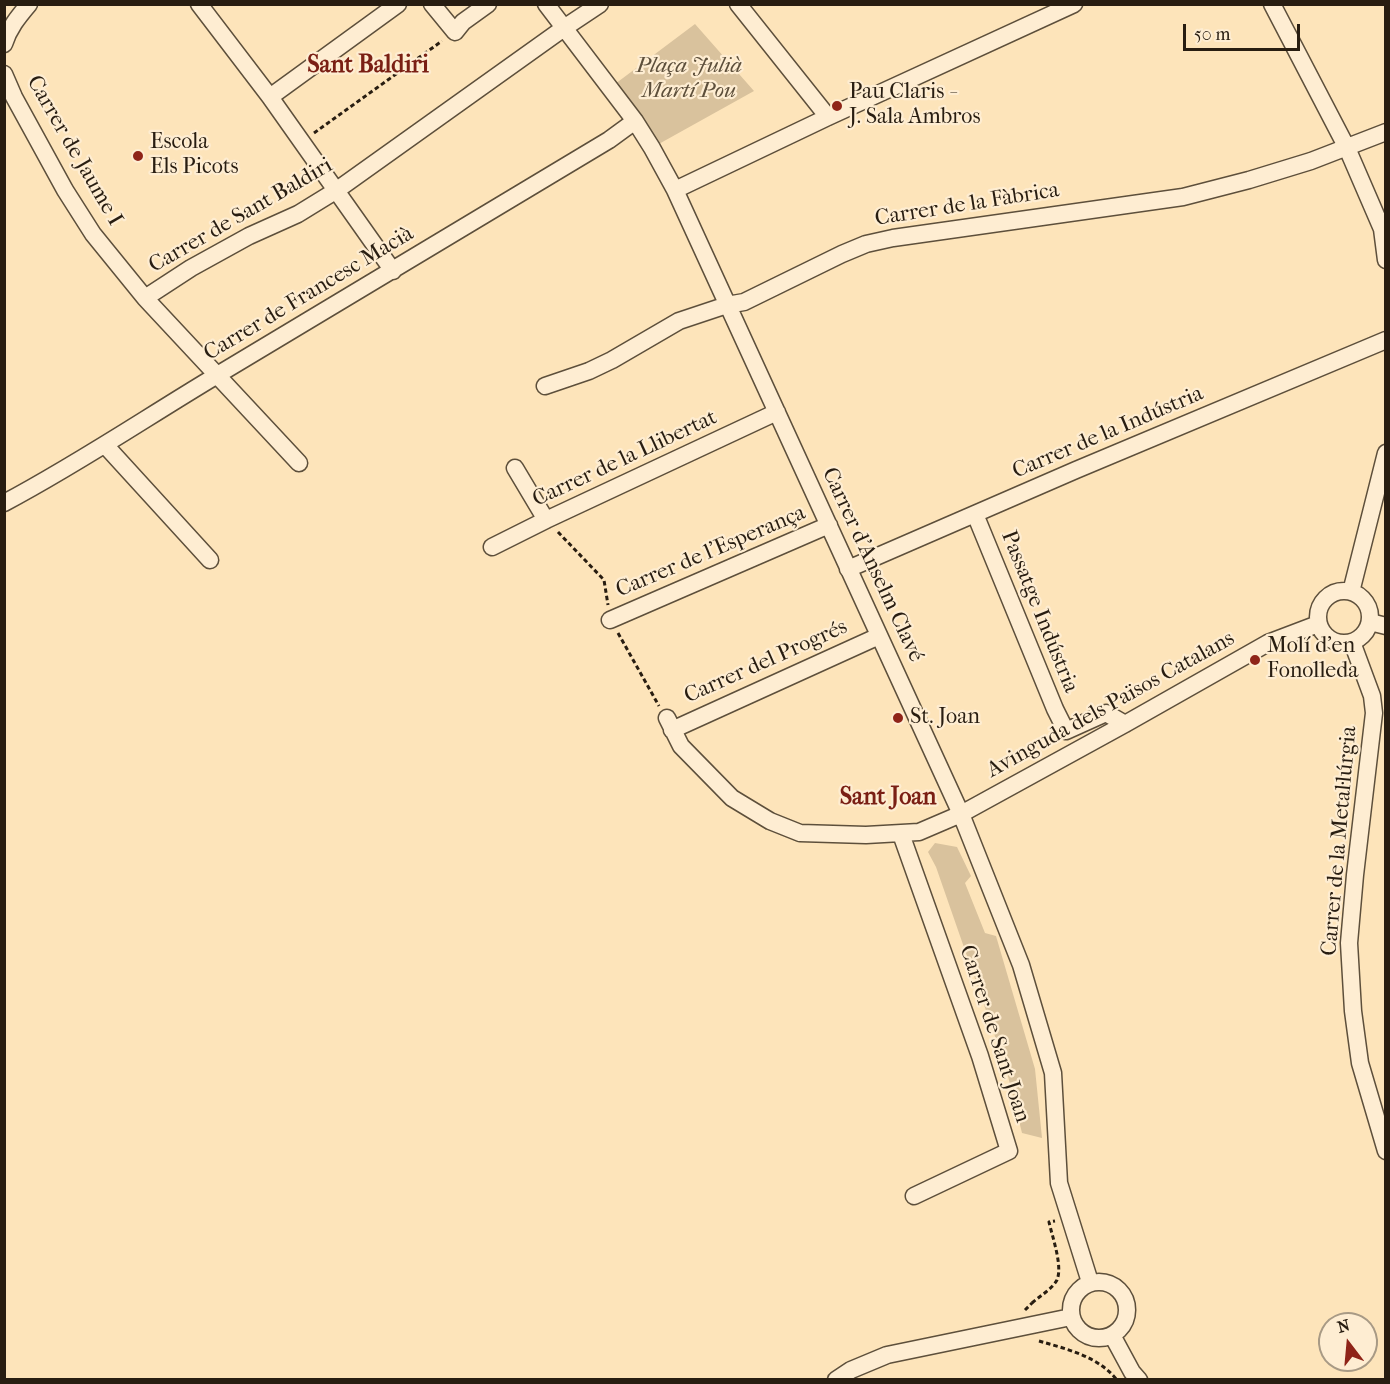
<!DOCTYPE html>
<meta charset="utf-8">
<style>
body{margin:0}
#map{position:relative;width:1390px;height:1384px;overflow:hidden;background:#fde4ba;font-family:"IM FELL French Canon",serif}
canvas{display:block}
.frame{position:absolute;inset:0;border:6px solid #281d11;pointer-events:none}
.north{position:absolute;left:1318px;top:1312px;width:60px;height:60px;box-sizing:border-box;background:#feedd2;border:2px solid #a89a85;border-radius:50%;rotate:344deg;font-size:16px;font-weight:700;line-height:24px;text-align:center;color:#281d11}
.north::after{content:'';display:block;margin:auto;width:21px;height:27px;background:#8f2418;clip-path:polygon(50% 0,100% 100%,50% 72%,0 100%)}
.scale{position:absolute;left:1183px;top:24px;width:117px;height:27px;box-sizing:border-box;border:3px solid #281d11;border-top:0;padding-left:8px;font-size:18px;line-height:21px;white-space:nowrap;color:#281d11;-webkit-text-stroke:4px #feedd2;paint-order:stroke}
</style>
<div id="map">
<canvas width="1390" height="1384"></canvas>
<div class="frame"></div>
<div class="north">N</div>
<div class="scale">50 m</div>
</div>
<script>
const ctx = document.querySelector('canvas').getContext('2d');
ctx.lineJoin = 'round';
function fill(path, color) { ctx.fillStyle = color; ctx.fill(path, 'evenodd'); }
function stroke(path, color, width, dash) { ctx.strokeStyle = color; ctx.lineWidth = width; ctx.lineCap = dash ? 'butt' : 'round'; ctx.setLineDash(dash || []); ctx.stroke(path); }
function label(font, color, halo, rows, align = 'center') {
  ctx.font = font + ' "IM FELL French Canon",serif'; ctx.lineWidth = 4.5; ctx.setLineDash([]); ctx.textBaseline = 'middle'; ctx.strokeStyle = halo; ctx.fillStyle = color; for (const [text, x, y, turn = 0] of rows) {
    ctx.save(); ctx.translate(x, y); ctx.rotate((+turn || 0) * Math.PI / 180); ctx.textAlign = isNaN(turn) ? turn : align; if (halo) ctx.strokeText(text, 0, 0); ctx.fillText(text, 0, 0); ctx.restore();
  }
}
fill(new Path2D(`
 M695 24 754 91 657 145 615 84Z
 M935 843 957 847 971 876 965 883 985 933 996 936 1035 1069 1042 1138 1022 1133 1006 1068 936 867 928 852Z`), '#d9c29d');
const minor = new Path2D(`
 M199 4 270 97 393 271
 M432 4 455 32 463 22 488 4
 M546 4 635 121 652 148 675 190 961 814 1021 965 1053 1073 1059 1183 1090 1282
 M738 4 828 117
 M1272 4 1347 148 1382 229 1386 260
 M4 44C9 28 18 17 29 4
 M4 74 14 97 65 190 93 234 145 298 299 463
 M270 97 398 4
 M675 190 828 117 1074 4
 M145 298 191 268 249 236 298 214 337 190 564 28 600 4
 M545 386 589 371 612 360 679 321 727 305 744 302 842 254 866 244 893 238 1183 197 1249 180 1311 161 1386 132
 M105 445 210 560
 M515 468 546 520
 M4 503C78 464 147 417 219 374 349 296 479 218 609 140L635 121
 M975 514 1055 709 1066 731 1106 713 1125 724
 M492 547 546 520 777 412
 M848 569 1076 470 1386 340
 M1318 617a26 26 0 1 1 52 0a26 26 0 1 1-52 0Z
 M1351 592 1386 453
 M610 620 829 525
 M1370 622 1386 626
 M1352 642 1372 696 1374 713 1355 875 1349 943 1353 1011 1360 1063 1386 1151
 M667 718 681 746 732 798 770 821 800 833 866 835 919 832 961 814 1125 724 1268 643 1318 624
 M672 730 879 636
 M901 834 980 1056 1009 1151 914 1196
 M1071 1310a28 28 0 1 1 56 0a28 28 0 1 1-56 0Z
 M1112 1335 1132 1372 1139 1380
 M836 1380 851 1370 887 1355 1071 1317`);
stroke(minor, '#5d4f3b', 19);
stroke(new Path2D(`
 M314 133 442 41
 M558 532 604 580 608 605
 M618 633 659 706
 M1032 1303C1040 1296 1052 1289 1057 1280 1063 1266 1052 1236 1049 1222L1055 1221
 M1025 1310 1032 1303
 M1039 1341C1066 1349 1098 1356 1117 1380`), '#281d11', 3, [4.5, 3]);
stroke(minor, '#feedd2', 16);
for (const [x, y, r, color] of [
 [837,106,6,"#8f2418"],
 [138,156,6,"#8f2418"],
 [1255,660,6,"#8f2418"],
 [898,718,6,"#8f2418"]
]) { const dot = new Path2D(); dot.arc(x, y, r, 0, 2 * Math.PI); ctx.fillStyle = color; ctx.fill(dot); stroke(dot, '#feedd2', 2); }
label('italic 22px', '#5d4f3b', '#feedd2', [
 ["Plaça Julià",689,67],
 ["Martí Pou",689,92]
]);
label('22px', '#281d11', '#feedd2', [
 ["Pau Claris -",849,93],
 ["J. Sala Ambros",849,118],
 ["Escola",150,143],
 ["Els Picots",150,168],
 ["Molí d'en",1267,647],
 ["Fonolleda",1267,672],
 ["St. Joan",910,718]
], 'left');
label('22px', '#281d11', '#feedd2', [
 ["Carrer de Jaume I",74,151,60],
 ["Carrer de la Fàbrica",967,205,-9],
 ["Carrer de Sant Baldiri",241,216,-30],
 ["Carrer de Francesc Macià",309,294,-31],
 ["Carrer de la Indústria",1108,433,-23],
 ["Carrer de la Llibertat",625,459,-25],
 ["Carrer de l'Esperança",711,552,-23],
 ["Carrer d'Anselm Clavé",872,565,65],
 ["Passatge Indústria",1039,612,68],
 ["Carrer del Progrés",766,662,-24],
 ["Avinguda dels Països Catalans",1111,705,-29],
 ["Carrer de la Metal·lúrgia",1340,841,-85],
 ["Carrer de Sant Joan",994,1034,72]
]);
label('bold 24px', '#7a1f14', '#feedd2', [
 ["Sant Baldiri",368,66],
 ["Sant Joan",888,798]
]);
</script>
